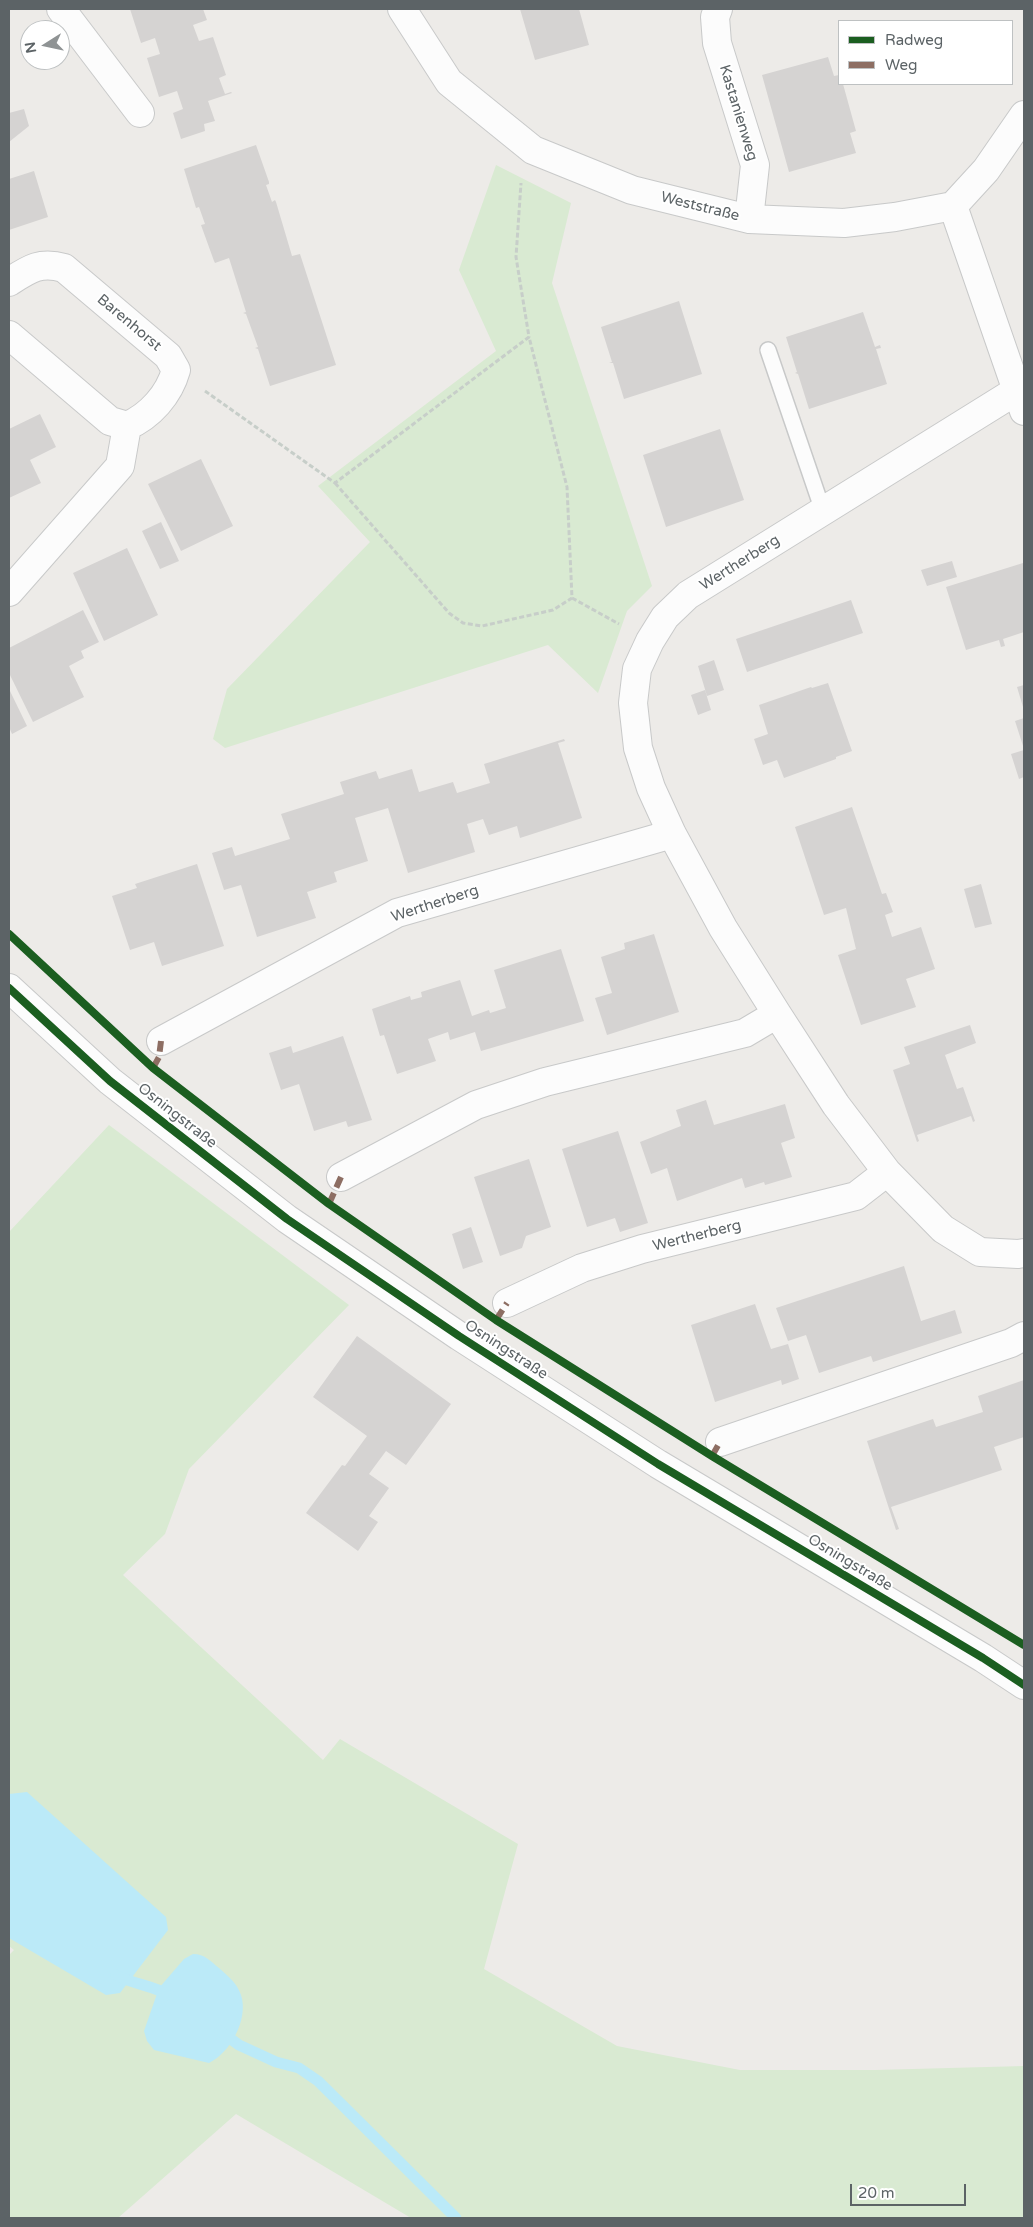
<!DOCTYPE html>
<meta charset="utf-8">
<style>
body{margin:0}
#map{position:relative;width:1033px;height:2227px;overflow:hidden;background:#edebe8;font-family:"Varela Round",sans-serif}
canvas{display:block}
.frame{position:absolute;inset:0;border:10px solid #5c6366;pointer-events:none}
.legend{position:absolute;left:838px;top:20px;width:175px;height:65px;box-sizing:border-box;background:#fff;border:1px solid #bec1c2;margin:0;padding:6px 9px;list-style:none;font-size:15px;color:#5c6366}
.legend li{display:flex;align-items:center;gap:10px;height:25px}
.legend b{width:25px;border:1px solid #bec1c2}
.north{position:absolute;left:20px;top:20px;width:50px;height:50px;box-sizing:border-box;background:#fff;border:1px solid #bec1c2;border-radius:50%;rotate:260deg;font-size:14px;font-weight:700;line-height:20px;text-align:center;color:#5c6366}
.north::after{content:'';display:block;margin:auto;width:18px;height:22px;background:#8f9394;clip-path:polygon(50% 0,100% 100%,50% 72%,0 100%)}
.scale{position:absolute;left:850px;top:2184px;width:116px;height:22px;box-sizing:border-box;border:2px solid #5c6366;border-top:0;padding-left:6px;font-size:15px;line-height:18px;white-space:nowrap;color:#5c6366;-webkit-text-stroke:4px #fff;paint-order:stroke}
</style>
<div id="map">
<canvas width="1033" height="2227"></canvas>
<div class="frame"></div>
<ul class="legend">
<li><b style="height:6px;background:#1b5e20"></b>Radweg</li>
<li><b style="height:6px;background:#8d6e63"></b>Weg</li>
</ul>
<div class="north">N</div>
<div class="scale">20 m</div>
</div>
<script>
const ctx = document.querySelector('canvas').getContext('2d');
ctx.lineJoin = 'round';
function fill(path, color) { ctx.fillStyle = color; ctx.fill(path, 'evenodd'); }
function stroke(path, color, width, dash) { ctx.strokeStyle = color; ctx.lineWidth = width; ctx.lineCap = dash ? 'butt' : 'round'; ctx.setLineDash(dash || []); ctx.stroke(path); }
function label(font, color, halo, rows, align = 'center') {
  ctx.font = font + ' "Varela Round",sans-serif'; ctx.lineWidth = 4; ctx.setLineDash([]); ctx.textBaseline = 'middle'; ctx.strokeStyle = halo; ctx.fillStyle = color; for (const [text, x, y, turn = 0] of rows) {
    ctx.save(); ctx.translate(x, y); ctx.rotate((+turn || 0) * Math.PI / 180); ctx.textAlign = isNaN(turn) ? turn : align; if (halo) ctx.strokeText(text, 0, 0); ctx.fillText(text, 0, 0); ctx.restore();
  }
}
fill(new Path2D(`
 M496 165 571 203 552 283 652 586 627 611 598 693 548 645 225 748 213 739 227 689 370 542 318 486 496 351 459 270Z
 M109 1125 349 1305 189 1469 165 1534 123 1575 323 1760 340 1739 518 1844 484 1969 617 2046 740 2070H875L1024 2066V2218H411L236 2114 118 2218H9V1955L14 1950 9 1946V1232Z`), '#d9ead2');
fill(new Path2D(`
 M27 1792 166 1917 168 1930 120 1993 106 1995 9 1938V1794Z
 M193 1954C205 1954 210 1961 219 1968 228 1976 237 1983 241 1995 249 2019 230 2053 209 2063L154 2050 147 2041 144 2031 159 1988 184 1959Z`), '#bbeaf8');
stroke(new Path2D(`
 M116 1975C134 1985 154 1985 170 1996
 M220 2031 239 2045 276 2062 299 2068 318 2081 456 2218`), '#bbeaf8', 11);
fill(new Path2D(`
 M130 9H203L207 20 193 25 199 41 213 37 226 75 219 78 225 94 231 92 232 93 208 101 215 121 204 124 205 131 181 139 173 113 183 109 177 91 159 97 147 58 160 54 155 38 141 43Z
 M520 9H579L589 45 535 60Z
 M828 57 834 76 839 75V84H843L856 131 850 133 856 153 789 172 762 75Z
 M24 109 29 126 9 142V113Z
 M256 145 269 182V184L266 185 272 202 275 200 276 202 292 256 300 254 336 365 270 386 258 349 255 348 258 347 246 314 243 313 246 312 229 258 215 263 214 261 201 225 205 224 199 207 196 208 184 169Z
 M34 171 48 217 9 230V179Z
 M679 301 702 374 624 399 613 363H609L612 362 601 327Z
 M863 312 875 347 880 345 881 348 876 349 887 384 809 409 798 374 795 373 797 372 786 337Z
 M40 414 56 447 30 460 41 483 9 498V429Z
 M720 429 744 500 666 527 643 455Z
 M201 459 233 526 181 551 148 484Z
 M161 522 179 561 160 569 142 531Z
 M127 548 158 615 104 641 73 573Z
 M952 561 957 577 927 586 921 570Z
 M1023 563 1024 632 1003 639 1005 646 1001 647 999 640 966 650 946 587Z
 M851 600 863 633 747 672 736 639Z
 M83 610 99 642 81 651 84 658 69 666 84 697 33 722 9 673V648Z
 M714 660 724 690 707 696 698 666Z
 M828 683 852 751 836 757V759L784 778 777 760 763 765 754 739 768 734 759 705 811 687 812 688Z
 M1024 685V706L1023 707 1017 687Z
 M705 690 711 710 698 715 691 695Z
 M10 691 27 726 12 734 9 727Z
 M1024 718V749L1015 721Z
 M564 739 565 741 558 743 582 818 520 838 517 826 489 835 483 819 467 824 475 852 408 873 388 808 355 818 368 861 334 872 337 882 307 892 316 918 257 937 241 885 224 890 212 853 232 847 235 856 290 839 281 814 344 794 340 782 376 771 379 779 412 769 419 792 453 782 457 793 490 783 484 764Z
 M1024 750V777L1019 779 1011 754Z
 M852 807 882 894 886 893 893 912 885 915 892 937 921 927 935 969 906 979 916 1007 861 1025 838 955 856 949 846 908 824 915 795 827Z
 M197 864 224 946 162 966 154 942 130 950 112 896 137 888 135 884Z
 M981 884 992 924 975 928 964 889Z
 M654 934 679 1012 607 1035 595 998 612 993 601 957 625 949 624 943Z
 M561 949 584 1021 481 1051 475 1032 450 1040 448 1032 428 1039 436 1061 397 1074 384 1035 380 1036 372 1009 410 996 411 1000 422 997 421 992 460 980 472 1016 489 1010 490 1013 506 1008 494 970Z
 M970 1025 976 1043 945 1055 957 1089 963 1087 975 1121 973 1122 971 1116 917 1135 919 1141 917 1142 893 1070 910 1064 904 1047Z
 M343 1036 372 1120 348 1127 346 1121 314 1131 299 1084 281 1090 269 1053 291 1046 293 1053Z
 M706 1100 714 1125 785 1104 795 1138 781 1143 792 1177 765 1185 764 1182 745 1188 742 1178 677 1201 667 1168 651 1174 640 1142 681 1126 676 1110Z
 M618 1131 648 1223 620 1232 615 1218 587 1227 562 1149Z
 M529 1159 551 1227 526 1236 522 1248 500 1256 474 1177Z
 M471 1227 483 1262 463 1269 452 1234Z
 M904 1266 921 1321 955 1310 962 1333 873 1362 871 1356 819 1373 806 1335 788 1341 776 1308Z
 M755 1304 771 1349 788 1344 799 1379 782 1385 781 1380 715 1402 691 1325Z
 M357 1336 451 1404 406 1465 386 1451 369 1474 389 1488 369 1516 378 1522 358 1551 306 1513 342 1465 345 1466 367 1436 313 1397Z
 M1024 1380V1437L994 1447 1002 1470 891 1507 899 1529 896 1530 867 1441 933 1419 936 1427 983 1412 978 1396Z`), '#d5d3d2');
const lane = new Path2D(`
 M768 350 823 511`);
const street = new Path2D(`
 M61 9 140 113
 M402 9 449 82 533 150 632 190 749 219 844 223 895 217 953 206 986 170 1024 115
 M718 9 715 17 717 43 755 165 749 219
 M953 206 1024 411
 M9 282C29 269 40 261 64 268L168 356 176 370C169 395 150 416 127 426L110 421 9 335
 M1016 391 688 595 665 617 650 641 637 669 633 703 638 748 651 788 672 834 723 928 777 1014 836 1105 887 1172 943 1229 980 1252 1018 1254 1024 1253
 M9 592 120 466 127 426
 M161 1041 397 913 672 834
 M341 1177 476 1105 545 1082 745 1033 777 1014
 M507 1303 582 1268 642 1249 856 1196 887 1172
 M720 1442 1011 1343 1024 1336`);
const secondary = new Path2D(`
 M9 988 110 1081 287 1219 459 1336 658 1464 983 1658 1024 1685`);
stroke(lane, '#c8c9c9', 18);
stroke(street, '#c8c9c9', 30);
stroke(secondary, '#c8c9c9', 30);
stroke(new Path2D(`
 M205 391 335 483 529 337 516 257 521 183
 M335 483 449 613 463 623 482 626 553 610 572 598 567 487 529 337
 M572 598 619 624`), '#c7cec9', 3, [5, 2.5]);
stroke(lane, '#fcfcfc', 15);
stroke(street, '#fcfcfc', 28);
stroke(secondary, '#fcfcfc', 28);
stroke(new Path2D(`
 M153 1068 159 1057 161 1041
 M329 1204 341 1177
 M496 1320 507 1303
 M712 1456 720 1442`), '#8d6e63', 6, [12, 6]);
stroke(new Path2D(`
 M9 934 153 1068 329 1204 496 1320 712 1456 1024 1645
 M9 988 110 1081 287 1219 459 1336 658 1464 983 1658 1024 1685`), '#1b5e20', 8);
label('15px', '#5c6366', '#fff', [
 ["Kastanienweg",738,113,73],
 ["Weststraße",700,207,14],
 ["Barenhorst",129,323,40],
 ["Wertherberg",740,563,-32],
 ["Wertherberg",435,904,-18],
 ["Osningstraße",177,1116,38],
 ["Wertherberg",697,1236,-14],
 ["Osningstraße",506,1350,33],
 ["Osningstraße",850,1563,31]
]);
</script>
